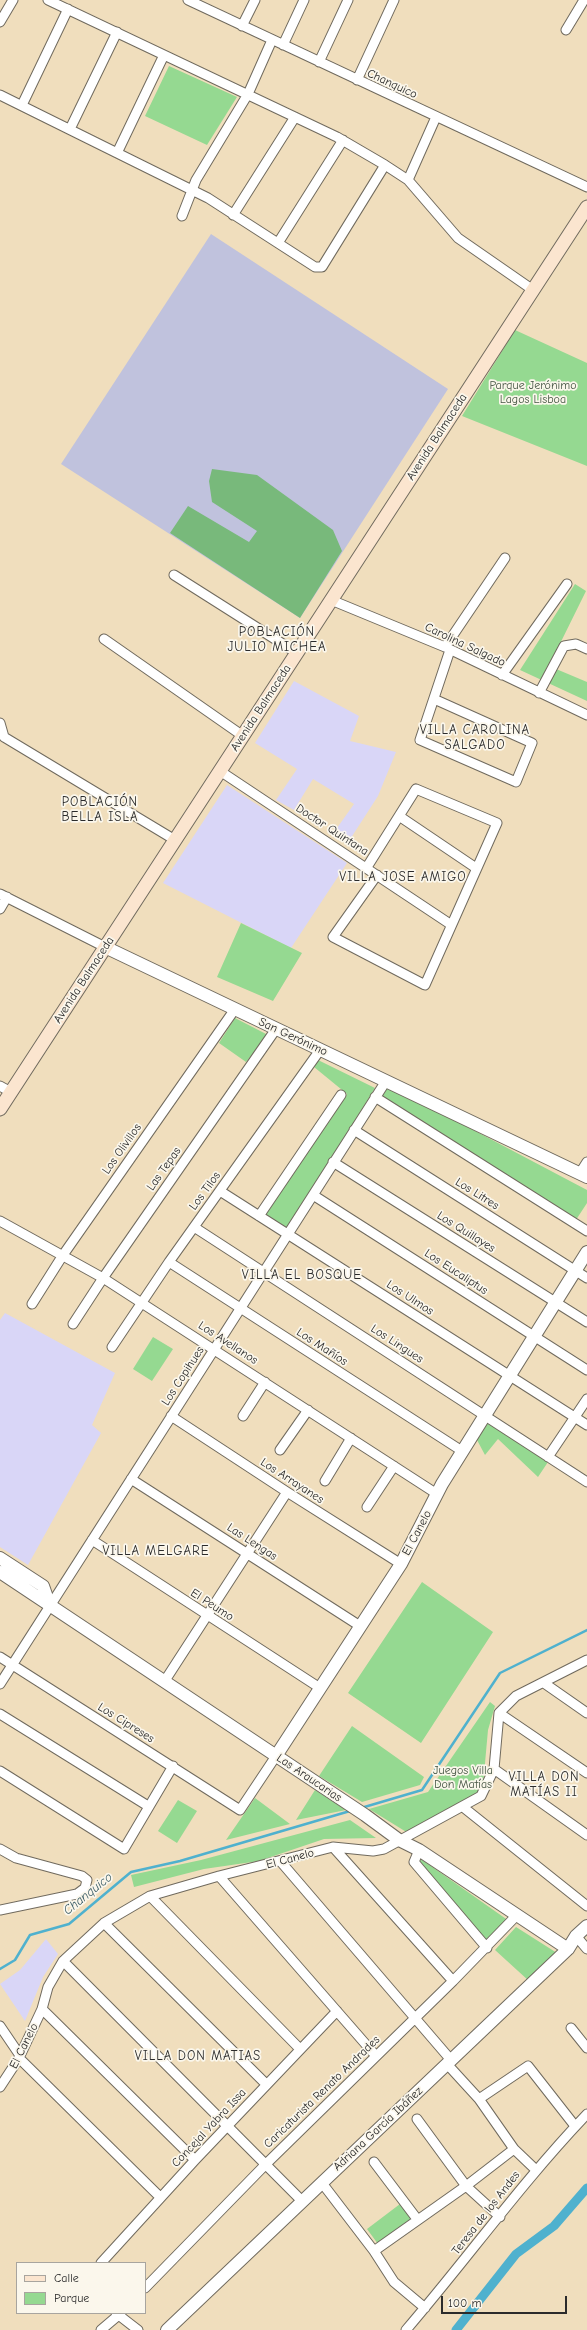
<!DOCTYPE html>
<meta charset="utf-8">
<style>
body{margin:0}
#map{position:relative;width:587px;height:2330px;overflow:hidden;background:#f0debd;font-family:"Comic Neue",sans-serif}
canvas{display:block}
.legend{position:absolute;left:16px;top:2262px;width:130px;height:52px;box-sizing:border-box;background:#fbf7ec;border:1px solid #a8a59f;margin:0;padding:5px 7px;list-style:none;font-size:12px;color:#2b2b2b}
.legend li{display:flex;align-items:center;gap:8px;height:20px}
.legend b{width:20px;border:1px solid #a8a59f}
.scale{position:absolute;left:441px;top:2296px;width:126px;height:18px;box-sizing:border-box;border:2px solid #2b2b2b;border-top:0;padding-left:5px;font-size:12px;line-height:14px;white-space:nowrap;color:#2b2b2b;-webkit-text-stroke:3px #fbf7ec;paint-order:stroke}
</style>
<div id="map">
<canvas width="587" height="2330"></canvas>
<ul class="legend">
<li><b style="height:5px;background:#fbe5cf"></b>Calle</li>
<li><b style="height:11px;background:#95d991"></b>Parque</li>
</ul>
<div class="scale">100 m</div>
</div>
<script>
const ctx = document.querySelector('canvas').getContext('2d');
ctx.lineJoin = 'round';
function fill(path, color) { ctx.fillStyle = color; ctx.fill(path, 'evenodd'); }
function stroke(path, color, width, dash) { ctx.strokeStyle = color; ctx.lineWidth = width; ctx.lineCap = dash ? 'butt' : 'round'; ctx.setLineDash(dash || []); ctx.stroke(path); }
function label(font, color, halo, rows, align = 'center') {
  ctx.font = font + ' "Comic Neue",sans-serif'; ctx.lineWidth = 3.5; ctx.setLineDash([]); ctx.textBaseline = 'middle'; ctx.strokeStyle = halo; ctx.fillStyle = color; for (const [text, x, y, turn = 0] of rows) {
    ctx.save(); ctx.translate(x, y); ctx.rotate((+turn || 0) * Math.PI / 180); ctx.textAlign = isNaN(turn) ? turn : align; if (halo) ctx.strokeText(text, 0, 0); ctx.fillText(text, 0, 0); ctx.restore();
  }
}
fill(new Path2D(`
 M294 681 359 716 350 741 396 752 378 796 347 844 332 835 354 804 313 779 294 810 276 800 297 769 255 743Z
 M227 785 347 863 291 948 163 883Z
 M5 1313 115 1373 92 1425 101 1433 28 1565 0 1547V1320Z
 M46 1939 58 1954 43 1977 25 2021 0 1984 20 1970Z`), '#d9d6f7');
fill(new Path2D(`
 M211 234 448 389 300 618 61 464Z`), '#c0c2dd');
fill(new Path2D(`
 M169 66 237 97 207 145 145 116Z
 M515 330 587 363V466L462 416Z
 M575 584 586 591 549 666 587 682V701L520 670Z
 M241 923 302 953 273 1001 217 977Z
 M235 1018 268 1035 246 1062 219 1043Z
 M318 1060 375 1088 283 1237 260 1219 347 1094 314 1067Z
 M388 1085 587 1190V1203L572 1226 378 1101Z
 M153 1337 173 1349 152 1381 133 1369Z
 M487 1422 548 1462 538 1477 498 1439 485 1455 477 1440Z
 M422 1582 493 1632 421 1743 348 1693Z
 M490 1702 495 1706 488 1730 483 1785 476 1794 408 1833 369 1809 428 1792Z
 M352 1726 424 1777 420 1785 362 1802 319 1776Z
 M315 1790 346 1810 296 1820Z
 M255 1798 290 1824 226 1840Z
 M178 1800 197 1811 177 1843 158 1831Z
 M350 1820 376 1838 324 1839 259 1861 204 1869 134 1887 131 1875 201 1860Z
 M421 1859 509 1921 488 1942 419 1863Z
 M516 1927 557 1953 529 1981 495 1950Z
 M400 2204 411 2219 378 2244 367 2229Z`), '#95d991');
fill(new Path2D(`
 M212 469 257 475 333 530 342 551 300 618 170 533 188 506 249 542 257 531 212 502 209 481Z`), '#78b97b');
stroke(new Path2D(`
 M361 1808 422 1790 500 1673 587 1630
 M0 1969 15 1960 30 1935 69 1924 131 1872 180 1861 350 1811`), '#4fb1ce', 2.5);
stroke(new Path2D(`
 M456 2330 516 2254 554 2226 587 2188`), '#4fb1ce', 9);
const minor = new Path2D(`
 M48 0 337 137 385 165 408 180 458 238 533 290
 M188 0 587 187
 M0 22 13 0
 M242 26 255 0
 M566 30 584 0
 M283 45 304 0
 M319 62 348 0
 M357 80 394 0
 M0 95 208 198 315 267H322L385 165
 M22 105 68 9
 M70 129 117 32
 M117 153 164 55
 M408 180 436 117
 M233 215 295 117
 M182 216 196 180 248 94 272 40
 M278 243 343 140
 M174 575 297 653
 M331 600 445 647 587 715
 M104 639 243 736
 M445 647 505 558
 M502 675 567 584
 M539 693 564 646 576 644 587 649
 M434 699 532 743 516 782 420 740 450 650
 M0 723 4 737
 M4 737 175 840
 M220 771 450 924
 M399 816 476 868
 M367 867 416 789 497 823 425 985 333 937 377 875
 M0 894 105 947
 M0 909 7 897
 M0 1086 11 1092
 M375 1097 587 1231
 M354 1130 587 1278
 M333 1162 587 1322
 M580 1173 587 1162
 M220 1191 587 1425
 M313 1195 587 1370
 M259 1216 341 1095
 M0 1221 103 1278 437 1494
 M194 1227 587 1482
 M169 1262 462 1451
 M32 1304 63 1255 235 1009
 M73 1324 103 1278 276 1029
 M112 1347 169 1262 320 1050
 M171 1416 287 1492 401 1564
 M243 1416 265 1382
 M280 1450 308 1410
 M548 1457 587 1399
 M131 1479 360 1626
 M325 1481 351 1438
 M367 1507 394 1466
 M92 1540 320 1688
 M0 1657 240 1810 276 1756
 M164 1682 287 1492
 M544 1683 587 1713
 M0 1684 386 1081
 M499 1713 587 1773
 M0 1714 148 1806
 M494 1769 587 1835
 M0 1771 124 1849 173 1766
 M463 1807 587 1906
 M333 1847 453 1981
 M0 1849 16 1858 82 1876 87 1880 85 1888 77 1894 0 1910
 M419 1850 414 1862 487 1948
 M281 1862 451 2060
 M219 1876 376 2056
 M150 1896 300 2049
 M104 1923 266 2084
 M576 1936 587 1949
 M63 1961 302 2201
 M42 2009 195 2160
 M0 2026 19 2054
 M571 2028 587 2048
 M19 2058 160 2197
 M447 2064 479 2099 514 2149 536 2170
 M0 2087 19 2058 42 2009 48 1987 63 1961 104 1923 150 1896 219 1876 333 1847 373 1851 384 1849 481 1796 494 1769 499 1713 516 1696 587 1660
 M479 2099 528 2066 575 2126
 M417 2119 466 2186 500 2217
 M374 2162 417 2219
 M322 2183 374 2251 394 2282 425 2308
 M374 2251 466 2186 514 2149
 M101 2263 195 2160 337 2011
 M145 2288 266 2164 453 1981 517 1915
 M116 2313 138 2330
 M101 2330 121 2313
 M406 2330C467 2259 522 2182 587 2114`);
const tertiary = new Path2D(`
 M105 947 587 1177
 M0 1558 43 1586 50 1606
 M0 1572 365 1815 399 1840 419 1850 568 1949
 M276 1756 401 1564 442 1484 587 1252
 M167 2330 568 1949 576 1936 587 1926`);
const secondary = new Path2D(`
 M0 1109 587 207`);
stroke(minor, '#706a5e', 11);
stroke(tertiary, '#706a5e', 14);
stroke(secondary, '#706a5e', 15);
stroke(minor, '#fff', 9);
stroke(tertiary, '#fff', 12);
stroke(secondary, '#fbe5cf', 13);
label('12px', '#2b2b2b', '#fbf7ec', [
 ["Chanquico",392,84,25],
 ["Avenida Balmaceda",437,437,-57],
 ["Carolina Salgado",465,645,25],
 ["Avenida Balmaceda",261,708,-57],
 ["Doctor Quintana",332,830,33],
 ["Avenida Balmaceda",84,980,-57],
 ["San Gerónimo",293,1037,25],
 ["Los Olivillos",122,1149,-55],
 ["Las Tepas",164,1169,-55],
 ["Los Tilos",205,1191,-54],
 ["Los Litres",477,1194,32],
 ["Los Quillayes",466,1232,32],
 ["Los Eucaliptus",456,1272,33],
 ["Los Ulmos",410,1298,33],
 ["Los Avellanos",228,1343,33],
 ["Los Lingues",397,1344,33],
 ["Los Mañíos",322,1347,33],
 ["Los Copihues",183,1376,-57],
 ["Los Arrayanes",292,1481,33],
 ["El Canelo",417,1533,-62],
 ["Las Lengas",252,1542,33],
 ["El Peumo",212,1605,33],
 ["Los Cipreses",126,1723,32],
 ["Las Araucarias",309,1778,34],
 ["El Canelo",290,1859,-15],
 ["El Canelo",24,2046,-63],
 ["Caricaturista Renato Andrades",322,2092,-44],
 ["Concejal Yabra Issa",209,2128,-47],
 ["Adriana García Ibáñez",378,2129,-43],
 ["Teresa de los Andes",486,2213,-52]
]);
label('12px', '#465644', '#fbf7ec', [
 ["Parque Jerónimo",533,386],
 ["Lagos Lisboa",533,400],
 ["Juegos Villa",463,1771],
 ["Don Matías",463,1785]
]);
ctx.letterSpacing = '1px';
label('13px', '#2b2b2b', '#fbf7ec', [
 ["POBLACIÓN",277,632],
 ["JULIO MICHEA",277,647],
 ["VILLA CAROLINA",475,730],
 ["SALGADO",475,745],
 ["POBLACIÓN",100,802],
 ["BELLA ISLA",100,817],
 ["VILLA JOSE AMIGO",403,877],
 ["VILLA EL BOSQUE",302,1275],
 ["VILLA MELGARE",156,1551],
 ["VILLA DON",544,1777],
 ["MATÍAS II",544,1792],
 ["VILLA DON MATIAS",198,2056]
]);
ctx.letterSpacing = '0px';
label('italic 13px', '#385a64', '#fbf7ec', [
 ["Chanquico",88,1894,-39]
]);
</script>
